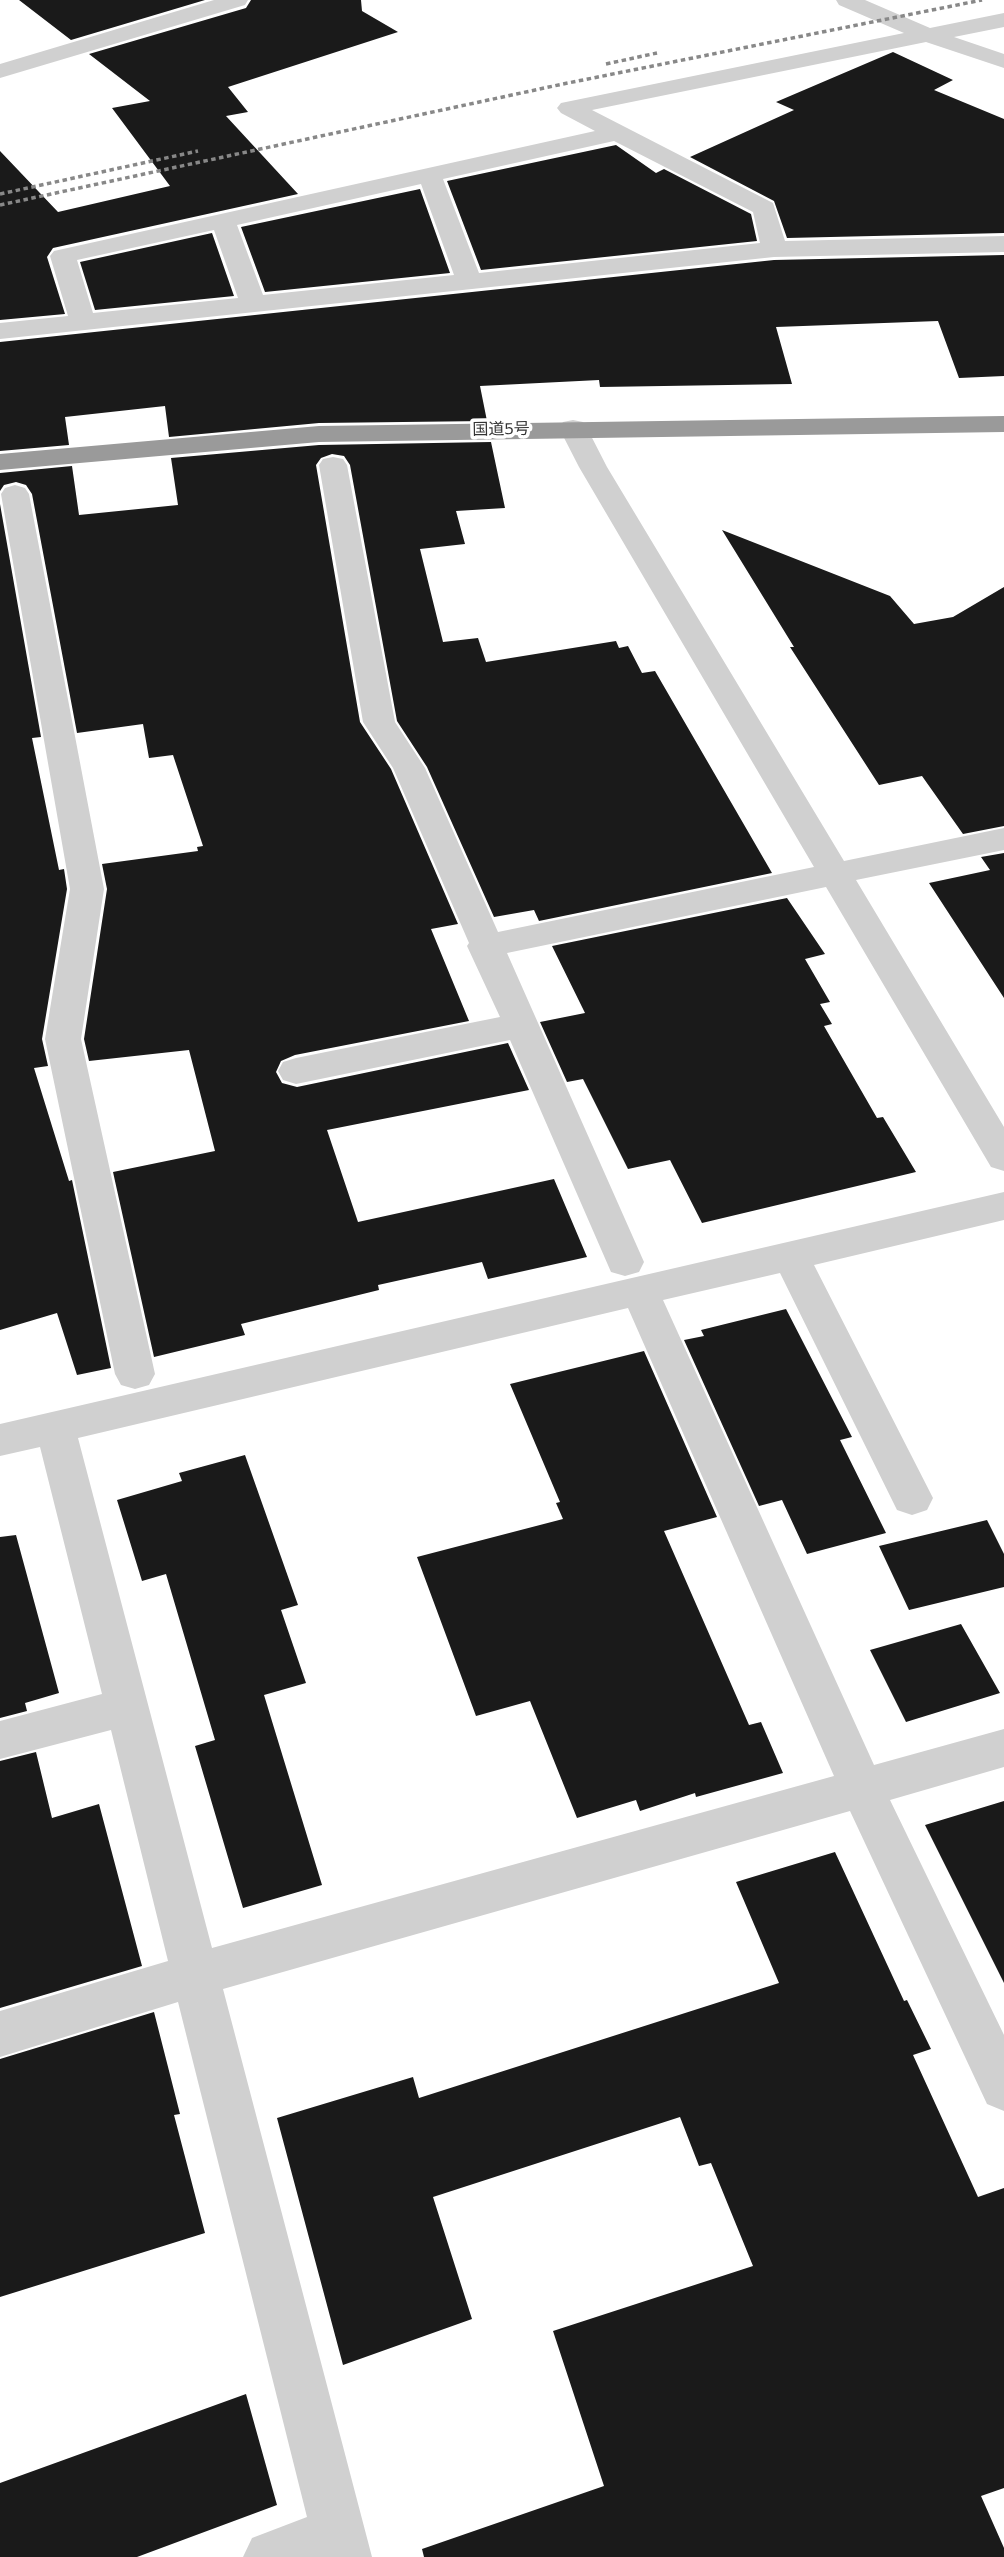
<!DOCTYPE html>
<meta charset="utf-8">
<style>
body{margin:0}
canvas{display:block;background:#fff}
</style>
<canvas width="1004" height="2557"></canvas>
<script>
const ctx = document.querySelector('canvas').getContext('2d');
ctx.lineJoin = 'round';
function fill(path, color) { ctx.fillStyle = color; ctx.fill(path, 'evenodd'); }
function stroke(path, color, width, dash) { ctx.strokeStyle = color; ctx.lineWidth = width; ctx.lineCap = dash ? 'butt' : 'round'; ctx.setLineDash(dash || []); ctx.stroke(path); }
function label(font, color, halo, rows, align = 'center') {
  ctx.font = font + ' Commissioner,"Noto Sans JP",sans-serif'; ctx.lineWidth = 7; ctx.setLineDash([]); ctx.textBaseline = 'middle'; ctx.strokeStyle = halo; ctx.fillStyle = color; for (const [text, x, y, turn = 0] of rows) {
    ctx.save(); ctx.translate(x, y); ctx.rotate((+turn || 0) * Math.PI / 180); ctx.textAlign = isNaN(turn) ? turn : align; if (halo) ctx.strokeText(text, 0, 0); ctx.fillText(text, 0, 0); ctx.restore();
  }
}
fill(new Path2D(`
 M19 0H205L71 40Z
 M251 0H361L362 11 398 32 228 87 248 112 226 116 298 194 53 248 47 257 65 314 0 320V151L58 212 170 186 112 108 150 101 89 54 246 8Z
 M893 52 953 80 934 90 1004 119V233L787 238 774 201 690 157 794 110 776 102Z
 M616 145 656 173 664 169 751 214 757 241 481 270 447 181Z
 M420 189 450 273 265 292 241 227Z
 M212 233 234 296 95 310 80 262Z
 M1004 255V376L959 378 938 321 776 327 792 384 600 387 599 380 480 386 487 421 319 423 169 437 165 406 65 417 69 445 0 451V342L774 260Z
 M491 442 505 508 456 511 465 544 420 549 443 642 478 638 486 662 616 641 619 648 628 646 642 673 655 671 772 873 539 921 534 910 494 917 427 767 397 721 350 465 344 456 332 454 321 458 316 465 360 722 391 769 458 924 431 929 469 1021 295 1055 281 1061 276 1072 282 1083 297 1087 508 1043 529 1090 327 1130 358 1222 554 1179 587 1257 488 1279 482 1262 378 1285 379 1290 241 1324 245 1335 154 1357 113 1172 215 1151 189 1050 89 1061 84 1039 107 889 102 864 198 851 197 847 203 846 173 755 149 758 143 724 77 733 32 494 26 485 16 482 4 485 0 491V473L72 466 79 515 178 505 171 458 319 445Z
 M0 504 41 737 32 738 59 870 64 869 67 889 42 1039 48 1066 34 1068 69 1181 72 1180 111 1368 77 1375 57 1313 0 1330Z
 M722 530 890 596 914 624 953 617 1004 587V826L963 834 922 776 879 785 790 647H794Z
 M1004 853V998L929 883 990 870 981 857Z
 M787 898 825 954 805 959 830 1002 820 1004 832 1024 824 1026 877 1118 883 1117 916 1172 702 1223 670 1160 628 1169 583 1079 567 1082 540 1022 585 1013 552 946Z
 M786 1309 852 1437 840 1440 886 1533 807 1554 782 1500 759 1506 684 1340 704 1336 701 1330Z
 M644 1351 717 1517 664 1531 749 1725 761 1722 783 1773 696 1797 695 1793 640 1811 636 1800 577 1818 530 1701 476 1716 417 1557 563 1519 556 1503 560 1502 510 1384Z
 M245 1455 298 1605 281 1610 306 1683 264 1695 322 1885 243 1908 195 1746 215 1740 166 1574 142 1581 117 1500 182 1481 179 1473Z
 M987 1520 1004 1554V1587L909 1610 879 1546Z
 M16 1535 59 1693 25 1703 27 1711 0 1718V1537Z
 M961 1624 1000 1693 906 1722 870 1650Z
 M36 1752 52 1818 99 1804 142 1966 0 2008V1761Z
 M1004 1801V1983L925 1825Z
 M835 1852 904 2001 907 2000 931 2049 913 2055 978 2197 1004 2188V2488L981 2496 1004 2548V2557H424L422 2549 604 2486 553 2331 753 2266 711 2163 699 2166 680 2117 433 2197 472 2319 343 2365 277 2118 413 2077 419 2098 779 1983 736 1882Z
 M154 2012 180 2114 174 2115 205 2233 0 2297V2059Z
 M246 2394 277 2505 137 2557H0V2483Z`), '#1a1a1a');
fill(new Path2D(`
 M214 0H248L245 5 0 78V64Z
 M836 0H865L930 28 1004 13V27L954 37 1004 54V68L926 42 592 110 773 203 785 241 1004 236V252L774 257 0 339V323L68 316 50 256 54 251 595 131 561 113 557 108 561 103 904 33 839 5ZM614 141 753 212 760 243 479 273 443 179ZM421 184 454 275 263 295 237 225ZM214 230 238 298 93 313 77 260Z
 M573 420 583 422 587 428 607 467 844 861 1004 828V850L856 880 1004 1127V1171L991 1167 826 887 507 953 644 1262 639 1272 625 1276 611 1272 510 1040 296 1084 283 1080 278 1071 283 1062 296 1058 500 1017 467 946 469 943 393 768 363 722 319 465 323 459 333 457 343 459 347 465 395 722 425 768 498 932 814 867 579 467 559 428 563 422Z
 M15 485 25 488 29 494 104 889 81 1039 155 1374 149 1385 135 1389 121 1385 115 1374 45 1039 70 889 1 494 5 488Z
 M1004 1192V1220L814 1265 933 1498 927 1510 912 1515 897 1510 780 1273 663 1300 874 1765 1004 1729V1767L890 1800 1004 2035V2111L987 2104 850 1811 223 1989 372 2557H243L252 2538 307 2517 178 2002 0 2057V2011L168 1961 111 1730 0 1759V1721L102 1694 40 1447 0 1456V1424ZM628 1308 834 1776 212 1948 78 1438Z`), '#d0d0d0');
fill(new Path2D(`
 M1004 416V432L319 442 0 470V454L319 426Z`), '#9a9a9a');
stroke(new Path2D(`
 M606 64 657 53
 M0 194 198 151
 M0 205 563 84 982 0`), '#888', 3.5, [4.5, 3.5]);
label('16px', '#333', '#fff', [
 ["国道5号",501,429,-1]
]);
</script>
